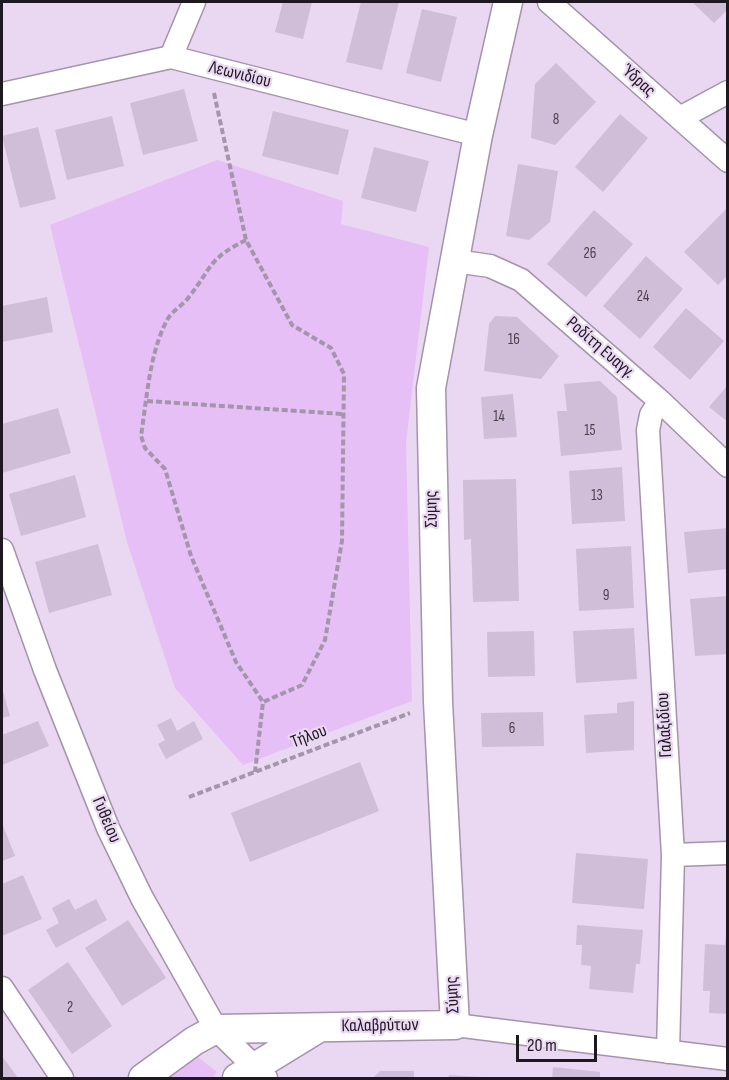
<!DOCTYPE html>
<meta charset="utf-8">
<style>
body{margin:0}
#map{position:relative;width:729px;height:1080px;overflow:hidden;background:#ead7f2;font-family:"Sofia Sans Condensed",sans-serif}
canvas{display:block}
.frame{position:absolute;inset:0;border:3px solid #1e1821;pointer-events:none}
.scale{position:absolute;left:516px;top:1035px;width:81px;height:27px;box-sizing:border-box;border:3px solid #1e1821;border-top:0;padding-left:8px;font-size:18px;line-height:21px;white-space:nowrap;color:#1e1821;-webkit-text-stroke:4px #ead7f2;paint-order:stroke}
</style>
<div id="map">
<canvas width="729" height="1080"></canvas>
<div class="frame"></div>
<div class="scale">20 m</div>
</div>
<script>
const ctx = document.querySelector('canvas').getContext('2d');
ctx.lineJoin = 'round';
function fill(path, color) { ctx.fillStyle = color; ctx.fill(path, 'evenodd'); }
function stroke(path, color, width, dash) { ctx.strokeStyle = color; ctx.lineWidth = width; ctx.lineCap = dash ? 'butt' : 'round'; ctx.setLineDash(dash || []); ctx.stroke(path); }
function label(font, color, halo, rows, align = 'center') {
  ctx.font = font + ' "Sofia Sans Condensed",sans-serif'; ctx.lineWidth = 4.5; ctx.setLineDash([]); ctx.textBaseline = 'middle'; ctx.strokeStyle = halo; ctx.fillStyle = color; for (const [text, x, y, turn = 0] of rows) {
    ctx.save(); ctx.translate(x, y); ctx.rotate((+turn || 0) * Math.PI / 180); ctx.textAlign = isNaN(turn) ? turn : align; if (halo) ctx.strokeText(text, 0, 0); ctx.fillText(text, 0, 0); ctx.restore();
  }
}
fill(new Path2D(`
 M217 160 343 201 341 224 429 247 406 443 412 701 243 765 175 688 127 542 50 225Z
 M194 1054 217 1072 212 1078H168Z`), '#e6bff6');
fill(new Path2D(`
 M283 2H312L303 39 275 32Z
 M361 2H399L382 70 346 62Z
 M692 2H728V9L714 23Z
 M422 9 457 17 441 82 406 73Z
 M556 63 596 102 555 145 531 138 535 84Z
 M184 89 198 141 143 155 130 103Z
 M273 111 349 130 338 175 262 156Z
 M620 114 648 138 603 192 575 167Z
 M112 116 124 166 67 180 55 130Z
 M38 127 56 199 20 208 2 136Z
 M374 147 429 161 416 212 361 198Z
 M518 164 558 171 550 222 529 240 506 236Z
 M728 207V275L718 285 684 252Z
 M594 210 633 244 586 297 547 264Z
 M646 256 683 289 640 339 603 306Z
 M47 297 53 332 2 342V306Z
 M686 308 724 341 690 380 653 347Z
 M495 316 517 317 559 356 541 379 484 371 489 324Z
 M600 381 617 397 622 450 561 456 557 411H567L564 384Z
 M728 385V422L709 407Z
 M513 394 517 437 484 439 481 397Z
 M58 408 71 453 2 473V424Z
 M622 467 625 521 572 524 569 471Z
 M75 475 86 517 21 536 9 494Z
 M516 479 519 601 473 602 471 539 464 540 463 480Z
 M728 528V569L688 573 684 532Z
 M98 544 112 595 49 613 35 562Z
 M631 546 634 608 579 611 576 549Z
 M728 596V654L695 656 690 599Z
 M634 628 637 679 576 683 573 631Z
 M534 631 535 676 488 677 487 632Z
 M2 688 10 716 2 718Z
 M634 701V750L586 753 584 715 617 713V703Z
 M543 712 544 746 482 747 481 713Z
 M171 718 177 731 194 721 203 739 166 759 158 744 165 740 157 725Z
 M38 721 49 746 2 765V735Z
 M360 762 379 811 250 862 231 813Z
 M2 823 15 856 2 861Z
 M576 853 648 859 644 909 572 903Z
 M23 875 42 919 2 936V884Z
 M69 899 75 910 96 899 107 920 56 948 46 930 59 923 52 908Z
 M128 920 166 978 122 1006 85 948Z
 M577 925 643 930 640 964H636L633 993 589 989 591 966 581 965 582 945H576Z
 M726 935 728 1014 709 1013 710 991H703L705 944 725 945Z
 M68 962 112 1026 72 1054 28 990Z
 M2 1056 18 1078H2Z
 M553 1067 600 1072V1078H552Z
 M380 1071H414V1078H373Z
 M449 1075 482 1077V1078H448Z`), '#d0bdd7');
const minor = new Path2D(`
 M549 2 728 161
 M171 57 194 2
 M2 94 171 57 478 135
 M680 118 728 92
 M455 261 490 266 521 280 660 401 728 466
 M660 401 651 415 648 430 673 855 668 1052
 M2 550 45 670 108 828 142 898 216 1029 266 1078
 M673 855 728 853
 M2 988 62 1078
 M455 1025 728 1059`);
const tertiary = new Path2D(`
 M143 1078 194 1041 216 1029 455 1025 438 702 431 388 478 135 508 2
 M237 1078 317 1029`);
stroke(minor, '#a493ac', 25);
stroke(tertiary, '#a493ac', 31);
stroke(new Path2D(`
 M214 93 246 240 292 325 331 348 344 374 342 541 325 640 302 685 263 702 255 772
 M246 240C208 259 213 266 189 297 183 305 172 311 167 320 149 355 147 398 141 436L145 448 165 469 191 556 236 662 263 702
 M147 401 343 414
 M189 797 410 713`), '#a395aa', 4, [6, 3]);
stroke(minor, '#fff', 22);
stroke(tertiary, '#fff', 28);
label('15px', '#4a414e', null, [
 ["8",556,120],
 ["26",590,254],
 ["24",643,297],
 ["16",514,340],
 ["14",499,417],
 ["15",590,431],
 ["13",597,496],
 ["9",606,596],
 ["6",512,729],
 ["2",70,1008]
]);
label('18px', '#1e1821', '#ead7f2', [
 ["Λεωνιδίου",240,75,14],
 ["Ύδρας",638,81,42],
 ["Ροδίτη Ευαγγ.",600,348,41],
 ["Σύμης",432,509,-91],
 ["Γαλαξιδίου",665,725,-93],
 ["Τήλου",309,737,-21],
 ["Γυθείου",106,820,67],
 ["Σύμης",453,995,-93],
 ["Καλαβρύτων",380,1026,-1]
]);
</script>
